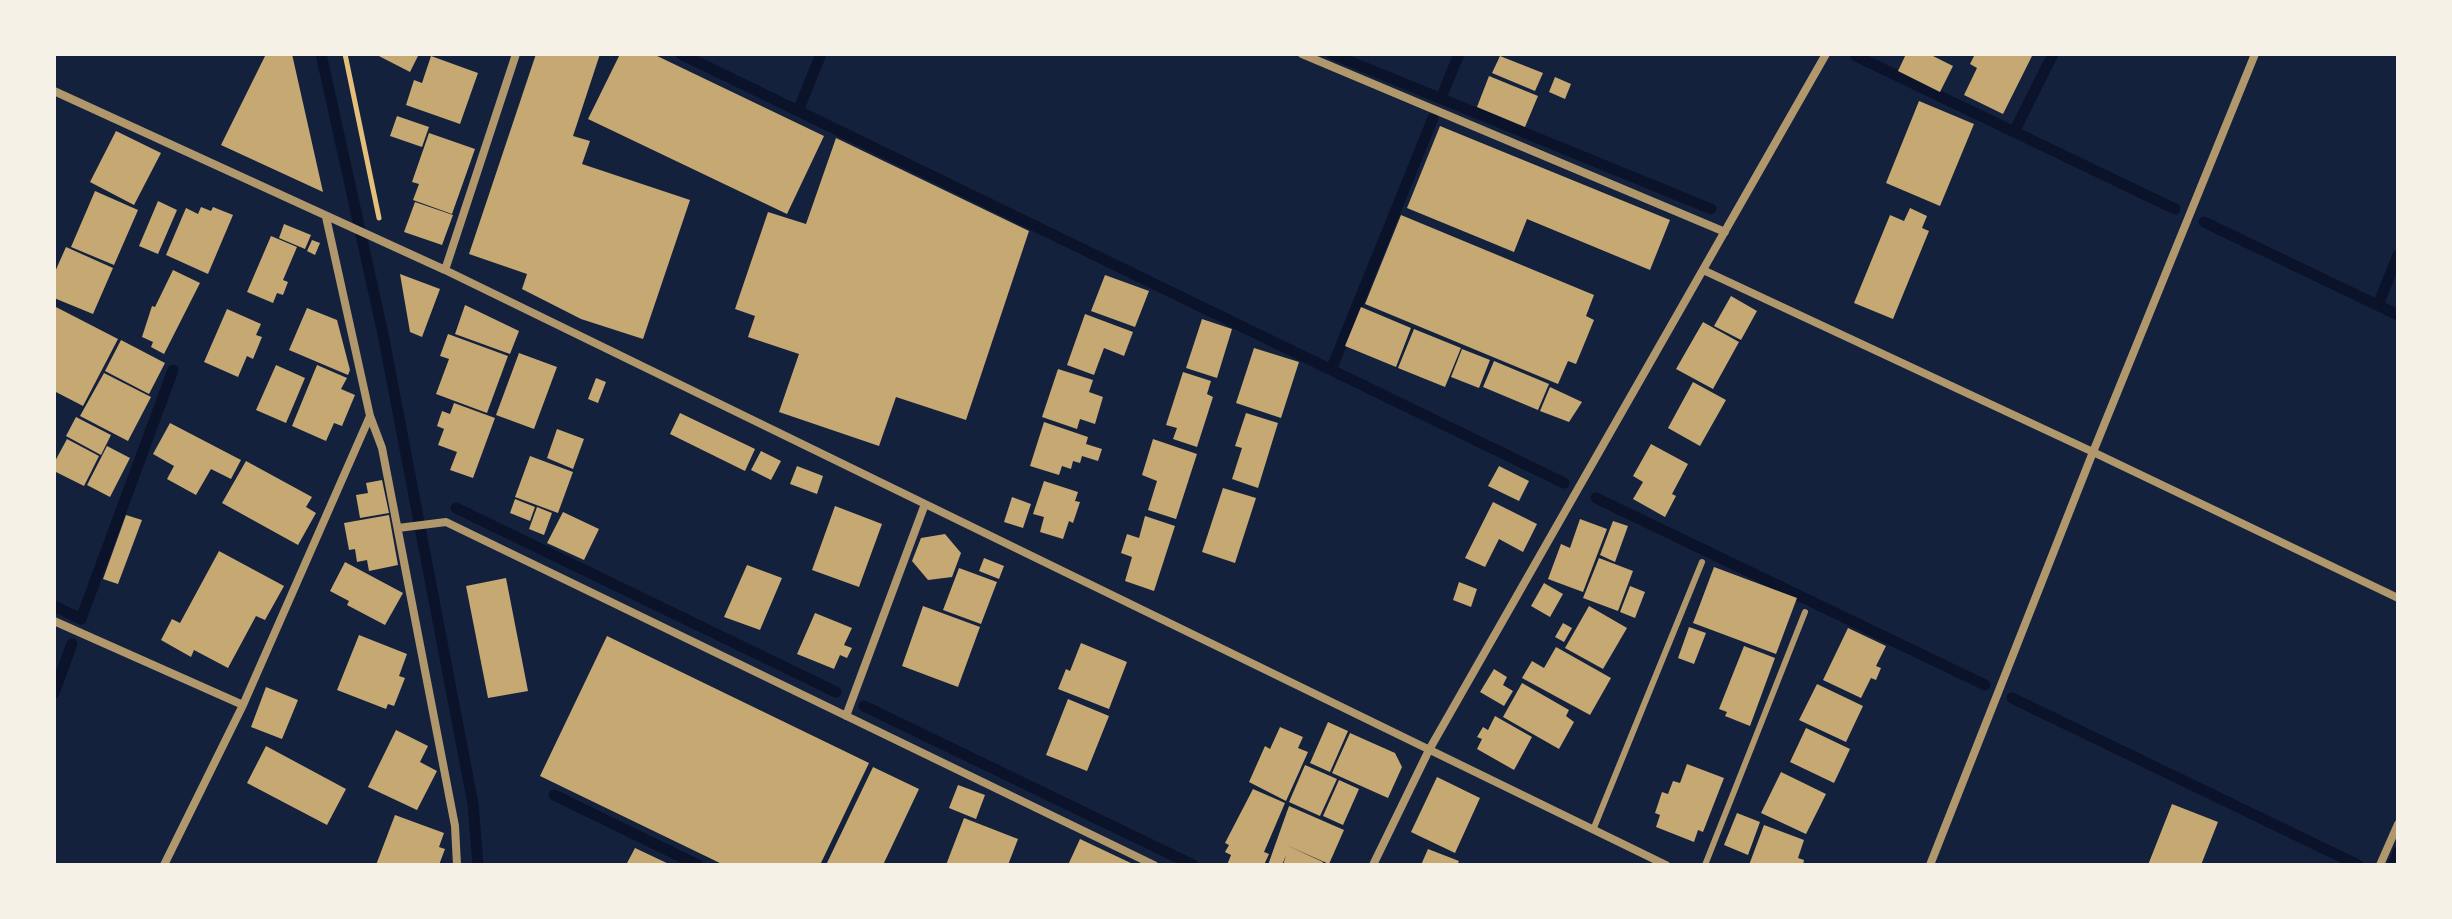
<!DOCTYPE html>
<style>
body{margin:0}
#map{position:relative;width:2452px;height:919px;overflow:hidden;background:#14213d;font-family:"Nunito Sans",sans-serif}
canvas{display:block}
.frame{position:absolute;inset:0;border:56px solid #f6f1e7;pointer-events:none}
</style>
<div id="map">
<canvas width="2452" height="919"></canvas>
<div class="frame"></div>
</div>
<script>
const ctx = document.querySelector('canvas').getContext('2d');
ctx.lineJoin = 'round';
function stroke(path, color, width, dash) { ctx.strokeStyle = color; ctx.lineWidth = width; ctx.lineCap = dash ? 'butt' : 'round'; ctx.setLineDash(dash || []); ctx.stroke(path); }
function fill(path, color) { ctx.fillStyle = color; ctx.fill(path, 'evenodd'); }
stroke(new Path2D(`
 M321 54 383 334 473 804 478 865
 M681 54 1564 483
 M1332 54 1711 209
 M1856 56 2175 209
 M1441 98 1459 54
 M798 111 821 54
 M2014 132 2053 54
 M2204 222 2398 315
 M2378 305 2398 255
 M1331 370 1433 118
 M1596 498 1985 685
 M456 508 836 692
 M54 606 81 619 173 370
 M54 693 72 644
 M2012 698 2358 865
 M864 706 1193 865
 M554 795 698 865
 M2393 865 2398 852`), '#0b132b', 11);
fill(new Path2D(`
 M266 54H292L323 192 221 145Z
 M375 54H419L410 72Z
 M536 54H600L573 136 590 141 582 164 690 200 643 339 581 319 522 289 527 274 469 254Z
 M620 54H653L824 136 787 214 588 119Z
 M1906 54H1929L1953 66 1940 92 1898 71Z
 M1975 54H2033L2003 114 1964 95 1977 68 1970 64Z
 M431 56 478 73 460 124 406 105 414 80 422 83Z
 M1500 56 1543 73 1535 91 1492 73Z
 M1489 76 1538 96 1525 127 1477 107Z
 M1555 77 1571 84 1565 99 1549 92Z
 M1919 101 1974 124 1940 206 1886 183Z
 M397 116 429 127 422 147 390 136Z
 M1440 126 1670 220 1650 270 1527 219 1514 252 1407 208Z
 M116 131 161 153 134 205 90 182Z
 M429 133 475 149 452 214 413 200 419 184 412 182Z
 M836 138 1029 231 966 420 896 397 879 446 779 412 799 354 748 337 755 316 735 309 768 212 806 224Z
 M95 191 138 210 114 265 71 247Z
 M158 201 177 210 158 254 139 246Z
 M415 202 453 215 442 245 404 232Z
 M201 207 211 211 213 207 233 215 208 274 166 255 186 208 198 214Z
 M1910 208 1927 216 1922 228 1929 231 1893 319 1854 303 1890 215 1904 221Z
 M1401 215 1594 295 1586 316 1594 320 1576 364 1568 361 1558 384 1365 304Z
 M284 224 311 235 305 249 279 238Z
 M271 236 297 247 283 280 288 282 283 295 277 293 273 303 247 292Z
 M312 240 320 243 315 255 307 251Z
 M66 247 113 268 93 314 54 298V274Z
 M173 270 200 283 164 354 151 347 153 342 142 337 152 306 155 307Z
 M400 274 440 289 422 337 410 332Z
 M1105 275 1149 291 1135 327 1091 311Z
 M1731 296 1757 311 1741 340 1714 326Z
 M465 305 519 331 510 354 455 334Z
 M54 306 118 339 83 406 54 391Z
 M1361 307 1411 328 1396 367 1345 346Z
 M307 308 337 320 350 370 348 375 289 350Z
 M227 309 261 324 256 335 262 337 253 359 247 356 238 377 204 362Z
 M1085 314 1133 332 1124 356 1104 348 1094 375 1067 365Z
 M1202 319 1232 329 1217 378 1186 368Z
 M1703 322 1739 342 1713 389 1676 369Z
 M1414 329 1461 348 1445 387 1398 368Z
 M448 334 508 356 487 413 436 394 449 359 440 356Z
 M121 340 165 363 149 394 105 371Z
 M1254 348 1299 362 1281 418 1236 403Z
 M1462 349 1490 360 1479 388 1451 377Z
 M519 353 557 367 534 429 496 415Z
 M1494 361 1549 384 1538 410 1483 387Z
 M276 365 305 378 286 423 256 410Z
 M317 365 347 378 341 389 355 395 342 426 334 423 326 441 292 426Z
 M1058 369 1093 380 1089 392 1103 397 1095 424 1080 419 1077 429 1042 417Z
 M1183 372 1211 381 1207 394 1213 397 1197 447 1173 439 1177 428 1166 425Z
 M104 373 151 397 128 441 80 416Z
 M596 378 606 382 598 403 588 399Z
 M1693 382 1726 400 1700 446 1668 428Z
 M1550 387 1582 402 1569 422 1540 411Z
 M454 403 495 418 473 478 450 470 457 452 438 445 444 429 437 426 442 411 450 414Z
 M680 413 755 449 745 471 670 434Z
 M1246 413 1278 423 1258 488 1232 479 1242 448 1235 446Z
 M76 417 111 435 101 455 66 436Z
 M1044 422 1088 437 1086 444 1102 449 1098 461 1082 456 1080 463 1073 461 1071 469 1062 466 1059 475 1030 466Z
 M170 423 241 460 231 479 211 469 196 495 167 479 174 466 153 454Z
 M557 429 584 439 573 469 547 458Z
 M67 439 99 456 84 486 54 471V463Z
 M1153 439 1197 454 1176 519 1148 510 1157 481 1142 475Z
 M1651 444 1688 464 1672 494 1676 496 1665 517 1633 499 1643 482 1633 476Z
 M107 446 130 458 110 497 87 485Z
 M761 451 781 461 771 480 751 470Z
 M530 456 573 472 558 513 515 497Z
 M246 461 312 497 306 507 316 513 298 545 222 503Z
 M797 466 823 476 817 494 790 484Z
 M1499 466 1529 481 1519 501 1488 486Z
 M382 480 389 513 360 518 356 495 368 493 366 483Z
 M1044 481 1078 492 1075 501 1080 502 1073 523 1069 521 1063 539 1040 532 1044 517 1033 514Z
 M1223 488 1256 498 1235 563 1202 552Z
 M1012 497 1031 504 1023 528 1004 522Z
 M515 499 535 507 530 521 510 513Z
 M1493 502 1537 524 1523 552 1499 539 1485 567 1465 558Z
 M835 506 882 524 859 587 812 570Z
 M537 507 552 513 544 535 529 529Z
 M563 512 599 529 584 560 547 543Z
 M126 515 142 520 118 584 103 579Z
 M389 515 398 565 369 571 367 560 357 562 355 549 349 550 344 523Z
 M1145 516 1175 526 1154 591 1125 581 1132 557 1121 553 1127 534 1139 538Z
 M1580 519 1607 529 1583 592 1548 579 1561 544 1570 548Z
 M1613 521 1628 526 1615 562 1600 555Z
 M945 534 961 553 952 577 928 580 912 561 921 538Z
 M219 551 284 586 265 620 256 616 228 668 194 650 191 657 161 640 172 619 180 623Z
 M984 558 1004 566 999 579 979 571Z
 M1599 558 1633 571 1618 611 1583 598Z
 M345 562 403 593 385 625 347 605 349 601 330 591Z
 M747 565 782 578 760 630 724 617Z
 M1714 567 1797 598 1776 654 1693 623Z
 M959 568 997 582 981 624 943 610Z
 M506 578 528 691 488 698 466 586Z
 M1459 582 1477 589 1471 607 1453 600Z
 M1544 583 1563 594 1550 617 1531 606Z
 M1630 586 1645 592 1635 618 1620 612Z
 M923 606 980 627 958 687 902 666Z
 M1589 606 1627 628 1603 669 1565 648Z
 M815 613 852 628 844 645 852 648 847 658 840 655 834 669 797 654Z
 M1563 623 1572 628 1564 642 1555 637Z
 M1689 627 1706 633 1694 664 1678 658Z
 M1848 628 1886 646 1876 666 1881 668 1876 680 1871 678 1861 698 1823 680Z
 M359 635 407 654 399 676 405 678 394 706 388 704 386 709 337 690Z
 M607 636 869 763 820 865H724L540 776Z
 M1081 643 1127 662 1109 709 1058 689 1066 669 1070 671Z
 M1744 646 1775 658 1750 726 1725 716 1727 712 1719 709Z
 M1556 647 1611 678 1590 715 1522 678 1532 661 1544 668Z
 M1494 669 1507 677 1503 685 1513 691 1504 706 1480 692Z
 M1522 683 1569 710 1566 716 1574 722 1559 749 1503 717Z
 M1817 684 1863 706 1846 742 1799 720Z
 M266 687 298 700 282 739 251 727Z
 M1068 699 1109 716 1087 771 1046 755Z
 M1495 716 1532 737 1514 770 1477 749 1482 739 1477 737 1483 727 1488 730Z
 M1328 722 1348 731 1330 772 1310 763Z
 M1280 727 1303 737 1298 748 1308 752 1286 801 1249 782 1265 746 1270 749Z
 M1806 728 1850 749 1834 783 1790 762Z
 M396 730 428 746 420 762 437 771 417 810 368 787Z
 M1350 733 1395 753 1402 767 1388 798 1332 773Z
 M266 746 346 789 327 825 247 783Z
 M1687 764 1724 778 1703 832 1698 830 1694 842 1656 827 1660 815 1655 813 1662 792 1668 794 1673 781 1680 783Z
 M1305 765 1337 779 1320 816 1289 802Z
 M873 767 919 789 883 865H826Z
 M1781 772 1826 794 1806 834 1761 813Z
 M1437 777 1480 798 1455 853 1411 832Z
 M1339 780 1359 789 1343 825 1323 816Z
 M958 785 985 795 976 819 949 808Z
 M1253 789 1285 803 1264 852 1269 854 1264 865H1227L1231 855 1225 852 1229 845 1225 843Z
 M2172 804 2218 822 2201 865H2148Z
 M1289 806 1344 830 1329 864 1286 845 1323 862 1322 865H1283L1286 855 1282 865H1268Z
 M1737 813 1760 822 1748 855 1724 845Z
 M395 815 444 833 439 847 445 849 439 865H376Z
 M964 818 1018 839 1008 865H946Z
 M1764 825 1804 840 1798 858 1804 860 1803 865H1749Z
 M1080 839 1135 865H1068Z
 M635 848 671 865H626Z
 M1428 849 1459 861 1457 865H1421Z`), '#c6a872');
stroke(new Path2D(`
 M345 54 379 218`), '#e5c07b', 5);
stroke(new Path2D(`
 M1593 830 1702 562
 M1705 865 1805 612`), '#b1986c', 6);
stroke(new Path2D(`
 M1302 54 1725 232
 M2255 54 2093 452 2398 598
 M54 91 445 270 1666 865
 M445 270 516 54
 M1703 270 2093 452 1930 865
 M370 416 382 448 455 826 457 865
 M398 528 446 522 1154 865
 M54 621 243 705 370 416 326 217
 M846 716 925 504
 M164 865 243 705
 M1373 865 1429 750 1826 54
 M2380 865 2398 824`), '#b1986c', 8);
</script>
